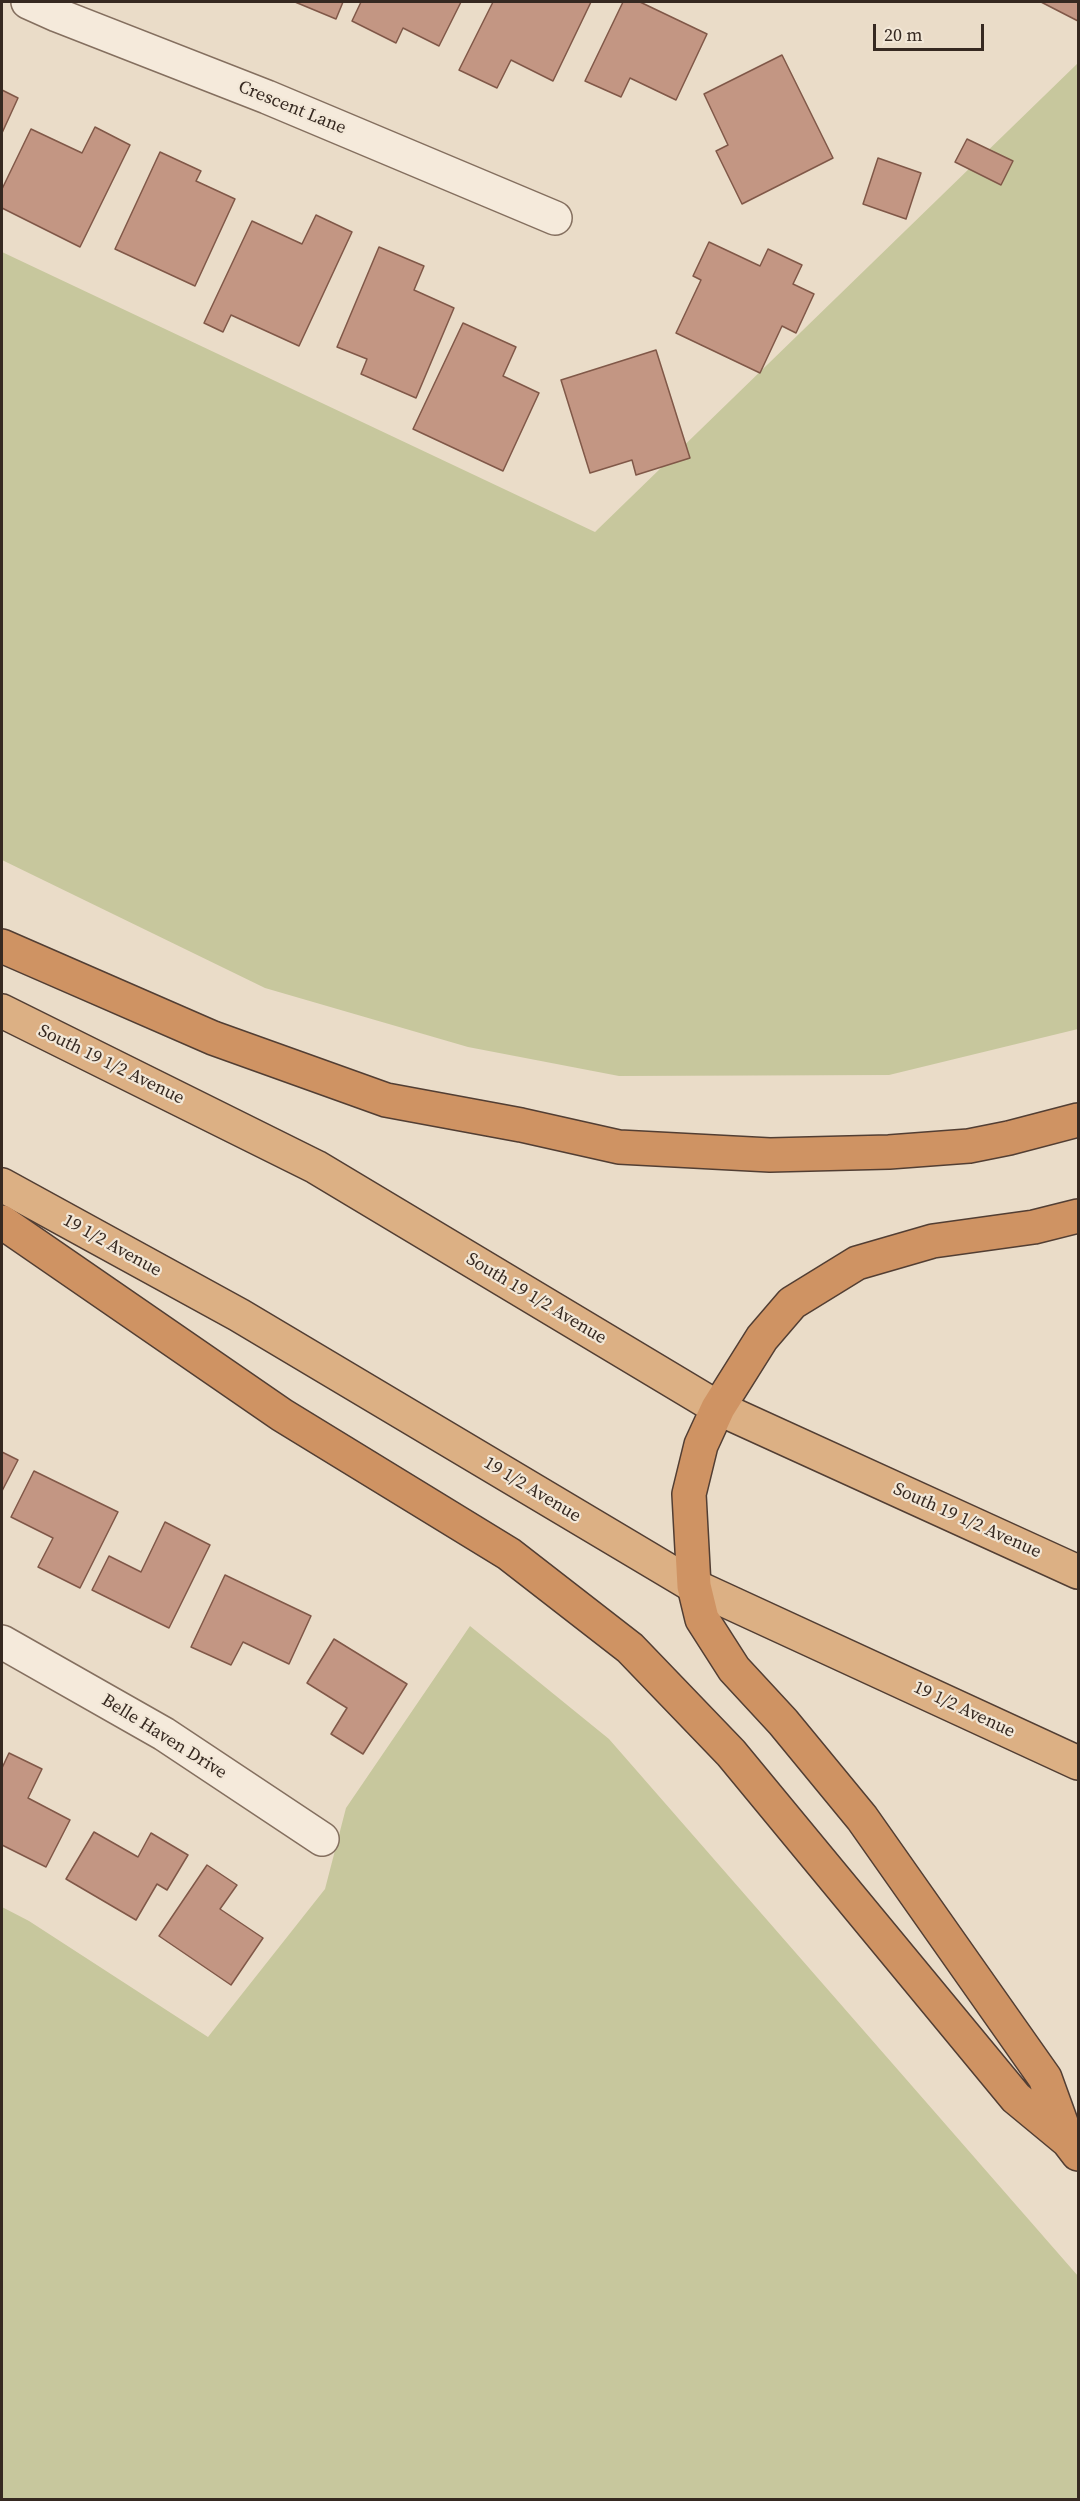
<!DOCTYPE html>
<style>
body{margin:0}
#map{position:relative;width:1080px;height:2501px;overflow:hidden;background:#eadcc8;font-family:"Source Serif 4",serif}
canvas{display:block}
.frame{position:absolute;inset:0;border:3px solid #362921;pointer-events:none}
.scale{position:absolute;left:873px;top:24px;width:111px;height:27px;box-sizing:border-box;border:3px solid #362921;border-top:0;padding-left:8px;font-size:18px;line-height:21px;white-space:nowrap;color:#362921;-webkit-text-stroke:4px #f2e7d7;paint-order:stroke}
</style>
<div id="map">
<canvas width="1080" height="2501"></canvas>
<div class="frame"></div>
<div class="scale">20 m</div>
</div>
<script>
const ctx = document.querySelector('canvas').getContext('2d');
ctx.lineJoin = 'round';
function fill(path, color) { ctx.fillStyle = color; ctx.fill(path, 'evenodd'); }
function stroke(path, color, width, dash) { ctx.strokeStyle = color; ctx.lineWidth = width; ctx.lineCap = dash ? 'butt' : 'round'; ctx.setLineDash(dash || []); ctx.stroke(path); }
function label(font, color, halo, rows, align = 'center') {
  ctx.font = font + ' "Source Serif 4",serif'; ctx.lineWidth = 4.5; ctx.setLineDash([]); ctx.textBaseline = 'middle'; ctx.strokeStyle = halo; ctx.fillStyle = color; for (const [text, x, y, turn = 0] of rows) {
    ctx.save(); ctx.translate(x, y); ctx.rotate((+turn || 0) * Math.PI / 180); ctx.textAlign = isNaN(turn) ? turn : align; if (halo) ctx.strokeText(text, 0, 0); ctx.fillText(text, 0, 0); ctx.restore();
  }
}
fill(new Path2D(`
 M1078 63V1029L889 1075 619 1076 468 1047 265 988 2 860V252L595 532Z
 M470 1626 609 1739 1078 2276V2499H2V1907L29 1921 208 2037 325 1889 346 1808Z`), '#c7c79d');
const building = new Path2D(`
 M295 2H343L336 19Z
 M361 2H461L439 46 403 28 396 43 352 21Z
 M493 2H591L553 81 511 60 497 88 459 70Z
 M623 2H640L707 34 676 100 630 78 621 97 585 81Z
 M1041 2H1078V21Z
 M782 55 833 158 742 204 716 151 728 145 704 94Z
 M2 90 18 98 2 133Z
 M95 127 130 145 80 247 2 208V189L31 129 82 153Z
 M967 139 1013 161 1001 185 955 162Z
 M160 152 201 171 196 181 235 199 195 286 115 249Z
 M878 158 921 173 906 219 863 204Z
 M316 215 352 232 299 346 231 315 223 332 204 323 252 221 302 244Z
 M709 242 760 266 768 249 802 265 793 284 814 294 796 333 782 326 760 373 676 333 701 280 693 276Z
 M379 247 424 266 414 290 454 308 416 398 361 374 367 359 337 347Z
 M463 323 516 347 503 376 539 393 503 471 413 429Z
 M656 350 690 458 636 475 632 460 590 473 561 380Z
 M2 1452 18 1460 2 1491Z
 M34 1471 118 1512 80 1588 38 1567 53 1538 11 1517Z
 M165 1522 210 1545 169 1628 92 1590 109 1556 141 1572Z
 M225 1575 311 1616 289 1664 243 1642 231 1665 191 1647Z
 M334 1639 407 1684 363 1754 331 1734 347 1708 307 1683Z
 M9 1753 42 1769 28 1798 70 1820 46 1867 2 1845V1768Z
 M94 1832 138 1857 151 1833 188 1855 167 1890 157 1884 136 1920 66 1879Z
 M207 1865 237 1885 220 1909 263 1938 231 1985 159 1936Z`);
fill(building, '#c39683');
stroke(building, '#805848', 1.5);
const minor = new Path2D(`
 M28 2 57 15 267 97 555 218
 M2 1642 164 1734 322 1839`);
const trunk = new Path2D(`
 M2 1011 316 1167 718 1408 1078 1572
 M2 1185 239 1315 694 1586 1078 1763`);
const motorway = new Path2D(`
 M2 946 213 1038 386 1100 521 1125 619 1147 770 1155 889 1152 969 1146 1009 1138 1078 1120
 M2 1222 282 1415 509 1554 630 1648 731 1753 1016 2098 1068 2141 1078 2154
 M1067 2139 1045 2078 862 1818 783 1722 734 1669 702 1619 694 1586 689 1494 701 1445 718 1408 762 1338 792 1303 857 1263 933 1241 1034 1227 1078 1216`);
stroke(minor, '#846f5f', 36);
stroke(trunk, '#523e33', 36);
stroke(motorway, '#523e33', 36);
stroke(minor, '#f5eadb', 33);
stroke(trunk, '#dcb084', 33);
stroke(motorway, '#cf9363', 33);
label('18px', '#362921', '#f2e7d7', [
 ["Crescent Lane",292,108,22],
 ["South 19 1/2 Avenue",111,1065,26],
 ["19 1/2 Avenue",112,1246,29],
 ["South 19 1/2 Avenue",536,1299,31],
 ["19 1/2 Avenue",532,1490,31],
 ["South 19 1/2 Avenue",967,1521,24],
 ["19 1/2 Avenue",964,1710,25],
 ["Belle Haven Drive",164,1737,32]
]);
</script>
